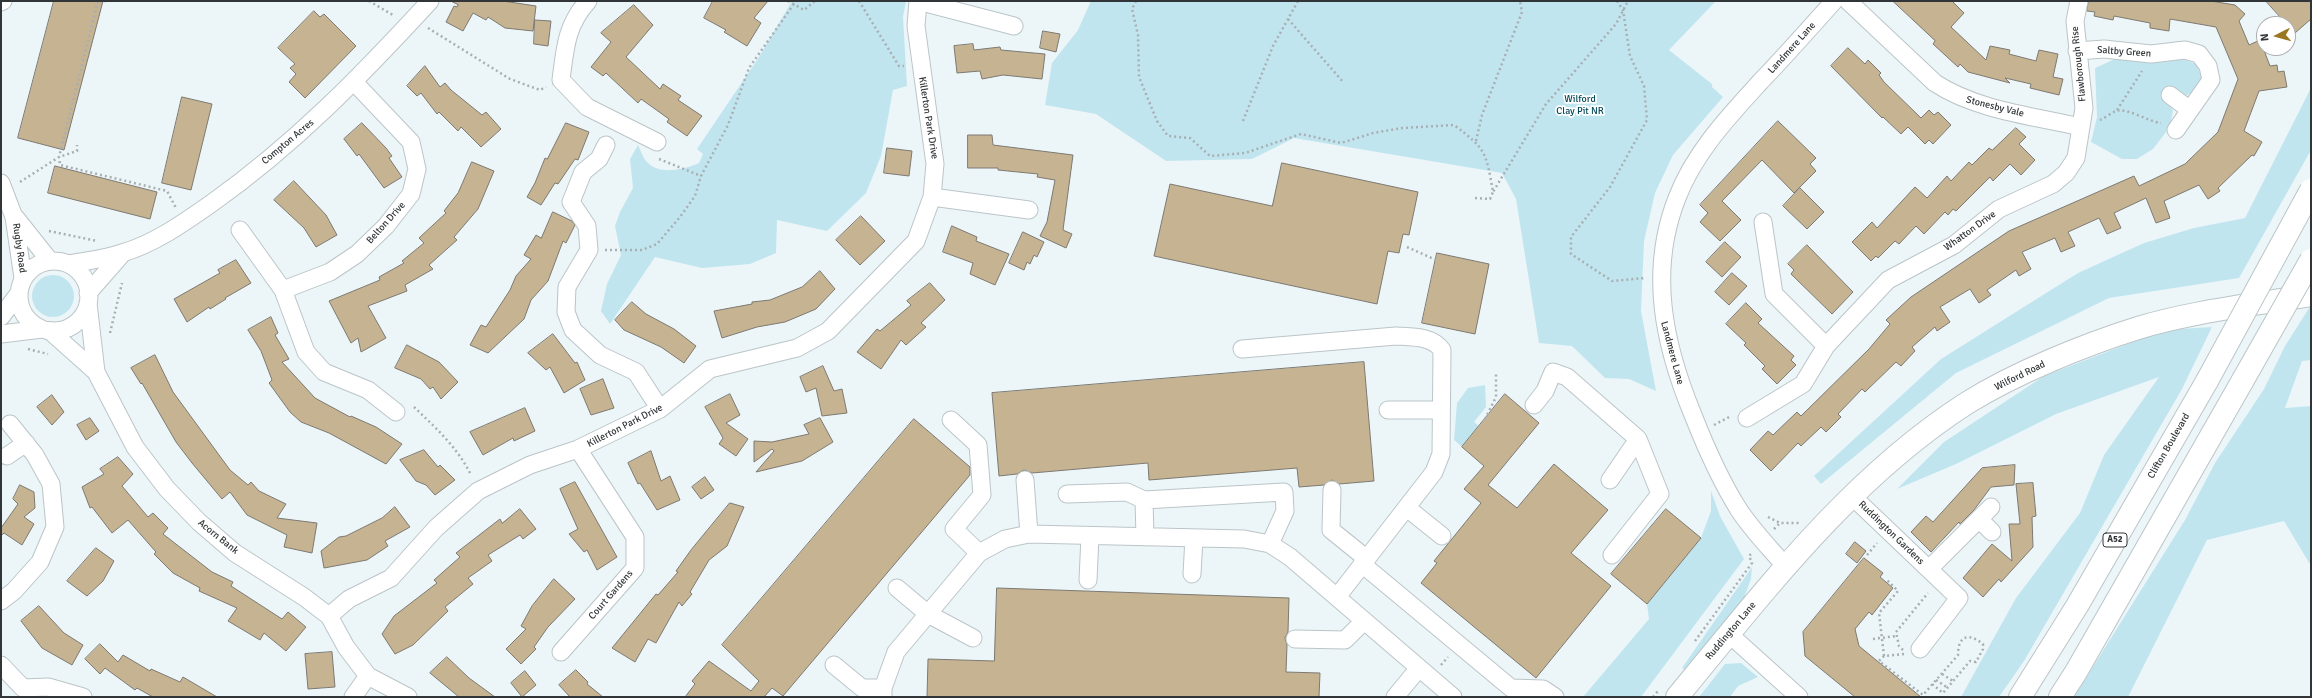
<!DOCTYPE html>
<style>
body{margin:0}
#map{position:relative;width:2312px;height:698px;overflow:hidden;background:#ecf6f9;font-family:Signika,sans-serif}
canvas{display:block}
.frame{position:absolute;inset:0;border:2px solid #323537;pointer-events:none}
.north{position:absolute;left:2256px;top:16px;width:40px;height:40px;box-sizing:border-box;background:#fff;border:1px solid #adaeaf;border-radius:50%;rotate:264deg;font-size:11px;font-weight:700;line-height:16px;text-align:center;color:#323537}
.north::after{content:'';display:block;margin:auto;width:14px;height:18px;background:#9c7722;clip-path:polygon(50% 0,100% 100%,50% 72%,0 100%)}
</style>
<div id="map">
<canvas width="2312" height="698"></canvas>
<div class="frame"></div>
<div class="north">N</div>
</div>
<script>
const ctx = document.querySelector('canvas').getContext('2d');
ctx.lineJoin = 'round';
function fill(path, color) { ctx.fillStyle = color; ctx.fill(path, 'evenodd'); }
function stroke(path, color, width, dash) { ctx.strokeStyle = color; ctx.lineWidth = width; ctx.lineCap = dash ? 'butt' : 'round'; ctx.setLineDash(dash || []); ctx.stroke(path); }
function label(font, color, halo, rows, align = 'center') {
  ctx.font = font + ' Signika,sans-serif'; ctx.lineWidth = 3.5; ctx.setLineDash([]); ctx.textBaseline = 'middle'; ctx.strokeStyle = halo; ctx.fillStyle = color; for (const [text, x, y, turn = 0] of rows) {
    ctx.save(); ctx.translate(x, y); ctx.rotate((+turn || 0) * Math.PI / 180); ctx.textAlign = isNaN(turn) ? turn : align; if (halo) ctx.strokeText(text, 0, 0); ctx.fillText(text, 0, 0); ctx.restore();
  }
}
fill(new Path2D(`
 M792 1H906L903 17 907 86 893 90 881 156 866 193 827 231 777 220 776 253 750 264 702 268 655 257 610 324 601 311 607 284 621 255 615 226 620 212 633 188 630 159 638 145C641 151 643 158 647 162 659 176 686 169 699 163L703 154 697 149 759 57Z
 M1091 1H1716L1669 50 1712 84V87L1723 97 1673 155 1655 193 1644 241 1641 311 1656 391 1629 379 1605 378 1572 346 1539 343 1516 199 1502 173 1294 138 1252 159 1166 161 1096 114 1045 105 1052 63 1078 30Z
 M2117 58 2183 59 2196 64 2202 77 2197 89 2186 96 2169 88 2163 97 2173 110 2170 127 2153 149 2137 159H2122L2091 142 2097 117 2095 68Z
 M2311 88V150L2239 278 2109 298 1956 373 1821 484 1814 476 1941 359 2078 273 2144 243 2194 228 2245 218Z
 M32 296a21 21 0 1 1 42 0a21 21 0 1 1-42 0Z
 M2311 305V360L2302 361 2285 408 2311 406V566L2284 521 2207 540 2128 697H2074L2185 520 2215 463 2264 389 2285 346Z
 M2212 327 2182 389 2024 661 1999 697H1961L2016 598 2080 513 2104 455 2159 377 2056 414 1956 464 1897 489 1944 442 2044 376 2164 330Z
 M1485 385 1486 407 1474 422 1479 426 1462 447 1454 440 1457 403 1468 388Z
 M1711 491 1720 516 1744 559 1641 697H1583L1649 619 1647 604 1701 538 1711 511Z
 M1752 567 1751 579 1744 598 1685 670 1682 668Z
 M1741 663 1758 677 1738 686 1730 697H1699L1725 664Z`), '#c1e5ef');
const building = new Path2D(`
 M54 1H103L64 150 18 138Z
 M451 1H503L536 6 533 31 505 28 488 17 486 20 473 13 463 31 446 22 454 6 457 7 458 5Z
 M713 1H768L754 18 761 23 747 46 724 32 726 30 704 18Z
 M1893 1H1952L1964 13 1951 27 1986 60 1990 46 2010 50 2009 54 2036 61 2039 50 2058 54 2053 77 2063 79 2059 95 2030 88 2031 84 2005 78 2010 83 1968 72 1960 64 1958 67 1933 44 1935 41Z
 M2089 1H2211L2235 5 2245 14 2239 21 2249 45 2260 40 2270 66 2277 65 2278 72 2284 71 2287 87 2259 91 2244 131 2262 142 2254 156 2252 155 2218 188 2220 191 2208 199 2199 185 2164 201 2170 218 2156 223 2146 198 2114 213 2121 228 2107 234 2099 218 2068 232 2075 246 2061 252 2055 238 2022 252 2031 269 2019 276 2016 270 1987 290 1991 295 1979 303 1970 289 1940 307 1950 322 1937 331 1935 327 1912 347 1915 351 1901 366 1896 362 1865 392 1862 389 1838 414 1841 417 1826 432 1821 427 1801 446 1798 443 1771 471 1750 450 1768 431 1773 435 1797 412 1801 416 1869 349 1890 324 1886 320 1911 297 2009 231 2134 176 2139 186 2185 164 2218 132 2238 79 2216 27 2170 19 2169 31 2150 28V23L2114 16 2113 20 2094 16 2095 12 2087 11Z
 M2266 1H2311V19L2295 33Z
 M634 5 653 25 626 57 660 89 663 84 681 96 678 100 702 116 687 136 667 122 669 119 641 99 638 103 606 73 603 76 591 67 611 42 601 33Z
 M314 11 320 17 324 14 356 46 305 98 289 82 296 74 290 68 295 64 278 48Z
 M535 20 551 21 548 46 534 44Z
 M1043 31 1060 34 1056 52 1040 48Z
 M973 44 974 50 1000 47 1001 50 1045 54 1042 79 1003 75 982 79 980 71 957 73 954 46Z
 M1848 48 1865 64 1868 60 1881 73 1879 75 1884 82 1921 118 1929 110 1934 115 1938 112 1951 125 1933 144 1929 140 1925 144 1908 127 1901 134 1883 117 1882 118 1831 66Z
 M425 66 440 87 445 83 451 90 482 115 486 112 501 129 481 147 461 127 458 131 439 112 437 114 421 93 417 96 407 86Z
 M182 97 212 104 191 190 162 183Z
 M1778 121 1816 158 1810 164 1816 171 1794 193 1762 160 1722 201 1741 220 1720 241 1700 222 1708 213 1700 205Z
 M362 123 386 148 392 156 389 158 402 177 384 188 359 154 357 156 344 139Z
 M566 123 589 132 578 160 575 159 558 184 555 183 541 205 527 197 535 183 545 158 547 159Z
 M2016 128 2026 137 2019 144 2035 160 2021 175 2010 164 1993 181 1990 177 1956 211 1953 209 1948 215 1945 212 1924 234 1916 226 1899 244 1895 241 1878 258 1876 256 1871 261 1852 242 1872 222 1877 228 1915 187 1927 198 1947 176 1951 181 1969 162 1972 165 1989 148 1992 150Z
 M968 135H992L993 145 1073 155 1063 230 1072 234 1066 248 1040 236 1047 222 1055 180 1037 177 1038 174 998 170V168H968Z
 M887 148 912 151 909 176 884 173Z
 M472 162 494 171 478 209 454 237 457 240 429 265 433 269 405 285 407 291 368 306 386 338 361 352 358 338 351 343 329 301 380 280 379 277 404 263 402 261 424 243 419 238 446 213 444 211 458 193Z
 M1282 163 1418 192 1409 235 1403 234 1399 253 1388 251 1377 304 1154 256 1170 184 1272 206Z
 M55 166 157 192 150 219 48 193Z
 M294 181 326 215 337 235 316 247 304 228 274 200Z
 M1800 188 1824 212 1807 229 1783 206Z
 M553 212 572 221 575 225 566 243 563 241 548 281 531 300 524 319 488 353 470 345 481 325 486 327 510 290 516 276 531 259 524 255 536 235 541 238Z
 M861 216 885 241 860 265 836 240Z
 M952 226 977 237 976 241 1009 254 995 285 970 274 973 263 943 252Z
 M1023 232 1044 242 1037 257 1034 255 1030 264 1027 262 1024 270 1009 263Z
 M1725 242 1741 257 1722 277 1706 262Z
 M1807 245 1853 292 1832 314 1791 274 1794 270 1788 264Z
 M1437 253 1489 264 1475 334 1422 323Z
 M236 260 251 283 225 298 226 299 210 309 209 307 187 322 174 299 220 273 218 270Z
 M820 271 835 289 816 309 785 322 757 327 722 338 714 311 752 304V302L770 300 802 287Z
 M1732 273 1747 286 1729 305 1715 292Z
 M930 283 945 300 921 323 926 327 906 345 901 340 881 369 857 352 877 329 880 331 911 305 907 301Z
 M632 302 646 314 674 329 696 346 684 363 661 347 624 330 615 320Z
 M1746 303 1762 319 1758 323 1794 356 1791 360 1796 365 1777 384 1762 369 1765 366 1744 345 1746 343 1726 324Z
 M271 317 278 333 275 335 289 359 282 362 315 398 350 417 351 416 376 427 402 444 386 464 329 433 301 422 290 412 269 383 272 380 261 351 248 330Z
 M553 334 575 363 577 362 585 380 564 393 550 367 546 370 528 353Z
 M407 345 439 362 458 382 441 399 433 387 430 389 421 379 395 368Z
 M155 355 173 392 230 470 248 485 251 482 259 491 286 504 277 518 317 523 312 553 284 547 287 535 247 515 230 492 222 499 192 463 176 442 142 383 141 384 131 368Z
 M1364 362 1374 481 1339 484 1332 480 1324 485 1299 487 1297 468 1149 480 1148 463 1032 473 1024 470 1017 474 999 476 992 393Z
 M823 366 834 391 842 389 847 413 822 416 816 388 806 392 800 377Z
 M603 379 614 408 591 415 580 389Z
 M730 394 740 415 726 423 748 439 736 456 719 444 723 438 705 407Z
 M1505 394 1539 423 1488 485 1517 508 1554 464 1608 510 1571 553 1611 586 1536 678 1421 583 1437 563 1434 561 1481 503 1464 489 1484 466 1462 447Z
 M52 395 64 412 52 425 37 407Z
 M525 408 535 431 514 441 513 438 483 455 470 432Z
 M90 418 99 431 86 440 77 425Z
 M820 418 833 442 802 461 756 472 774 451 772 449 754 462V441L772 442 809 434 804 425Z
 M914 419 970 467V475L783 696 772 688 764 697H685L695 684 692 681 709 661 751 691 759 681 722 645Z
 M424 450 438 467 440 465 455 480 435 495 426 485 416 481 400 460Z
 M651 451 661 481 670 476 680 500 657 510 640 483 638 484 628 463Z
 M118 457 133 474 122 486 148 517 153 513 168 528 163 534 212 572 233 582 231 586 282 619 288 612 306 627 286 651 264 633 260 640 228 621 237 608 199 591 200 588 173 573 154 554 156 552 128 520 112 533 92 507 90 508 82 487 104 474 100 469Z
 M2015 465 2014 485 1991 487 1974 510 1960 524 1959 522 1931 552 1911 532 1926 516 1933 522 1982 468Z
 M705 477 714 490 701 499 692 487Z
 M575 482 617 557 597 570 587 550 584 552 569 534 578 529 560 489Z
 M2033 483 2036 516 2032 517 2033 547 2001 582 1999 579 1983 597 1963 578 1992 544 2012 561 2009 524H2020L2016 484Z
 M20 485 34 492 35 508 24 517 34 524 22 545 4 533 1 536V528L18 504 13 499Z
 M730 503 744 507 727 546 709 560 690 592 692 594 682 606 679 602 656 643 648 639 635 662 612 648 656 594 658 595 678 572 676 571 691 550Z
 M395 507 410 527 385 541 388 546 367 560 324 568 321 551 339 537 346 536 382 518Z
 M520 509 536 529 523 539 520 535 488 555 492 561 468 578 473 584 445 607 448 611 413 645 395 654 382 634 394 616 437 583 434 580 460 557 456 553 500 519 502 523Z
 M1666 509 1701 538 1647 604 1611 574Z
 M1855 542 1866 551 1857 563 1846 554Z
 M96 548 114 561 103 581 87 596 67 581Z
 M1864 558 1883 573 1880 577 1893 588 1872 615 1869 612 1855 629 1859 646 1921 697H1855L1805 656 1803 632Z
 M554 579 575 599 548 627 534 647 536 649 521 664 506 649 526 629 521 626 532 606Z
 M997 588 1289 598 1288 632 1285 638 1287 645 1286 672 1320 673 1319 697H927L928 659 994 661Z
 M39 606 64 633 83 645 72 665 42 648 21 621Z
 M100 644 118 662 123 655 150 671 151 669 180 682 183 677 217 697H153L137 688 135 690 105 668 100 674 85 659Z
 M332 652 335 687 308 689 305 654Z
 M447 657 469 678 495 697H459L430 673Z
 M576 670 588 682 587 684 603 697H570L559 685Z
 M525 671 536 685 522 697 511 683Z`);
fill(building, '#c5b391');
stroke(building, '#7d7972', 1);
const minor = new Path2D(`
 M588 1C566 25 565 49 561 80L587 107 657 142
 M1848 1 1935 83C1976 110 2033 116 2081 127
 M1 2 3 1
 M2077 51 2104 49 2151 54 2185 50 2199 54 2208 66 2211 80 2176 130
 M2170 95 2190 110
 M606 145 599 159 583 172 571 202 587 226 589 250 567 287 566 312 573 330 600 355 636 372 660 409
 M1 183 14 217 23 278
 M932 197 1029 210
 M15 217 50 261
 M1763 222 1774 294 1826 346
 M240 230 283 290 306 352 324 372 368 390 396 412
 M19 296a35 35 0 1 1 70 0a35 35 0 1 1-70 0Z
 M69 264C86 261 105 259 122 253 154 244 185 222 212 203 295 144 361 76 430 1
 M283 290 330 272 357 254 386 226 411 194 417 169 411 142 354 82
 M88 293 123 253
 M88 303 96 372 135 447 167 489 199 522 235 553 304 597 329 616 346 647 368 676 353 697
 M1 317 19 293
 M50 331 96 372
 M1 334 42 329
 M1242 349 1396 336C1412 337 1432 336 1442 350L1441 454 1434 472 1337 597
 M1534 405 1545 391 1553 372 1567 377 1638 439 1610 480
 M1388 410H1441
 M1747 418 1803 384 1826 346 1888 280 1954 245 1999 209 2053 184 2066 173 2076 158 2084 108 2075 21 2079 1
 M951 420 978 445 982 495 954 529 979 553
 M7 456 26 443
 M1025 480 1029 534
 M1332 490 1331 530 1367 559
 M1067 494 1127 492 1144 500 1284 492 1285 511 1270 544
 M1853 497 1959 598 1920 649
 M1144 500 1145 537
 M1407 508 1442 536
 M1979 519 1992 532
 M1612 555 1660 494 1638 439
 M1362 564 1511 688 1543 689 1555 697
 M1785 566C1770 548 1752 530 1739 510 1720 480 1706 448 1693 415 1664 345 1648 272 1677 198 1694 153 1729 116 1761 81 1786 55 1810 28 1834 1
 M1929 569 1991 507
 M1192 574 1194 538
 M1088 580 1090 536
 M897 588 928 614 973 638
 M1 601 14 591 40 562 55 527 51 484 35 455 10 424
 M329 616 349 599 391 578 436 528 478 491 530 465 578 449 660 409 710 369 797 348 828 331 916 241 932 197 935 164 916 26 918 1 1014 26
 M1729 634 1799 697
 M1295 639 1345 640 1364 621
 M561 652 635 568V537L578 449
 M1 665 23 688 48 687 83 697
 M834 665 862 688H883
 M368 676 408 697
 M883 697V688L896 652 979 553 1005 539 1029 534 1244 539 1270 544 1290 557 1453 697
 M1395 697 1419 668`);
const major = new Path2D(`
 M1677 697C1764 592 1850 478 1967 403 2015 373 2084 345 2138 328 2194 311 2254 305 2311 295`);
const highway = new Path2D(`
 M2020 697 2077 606 2207 381
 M2060 697 2076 672 2243 380`);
stroke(minor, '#bbc5c8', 19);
stroke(major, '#bbc5c8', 24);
stroke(highway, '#bbc5c8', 24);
stroke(new Path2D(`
 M98 1 59 157 60 165 167 191 176 208
 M104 1H108
 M369 1 393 15
 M788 1 804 10 815 1
 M859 1 899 66H904
 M1136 1 1132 9 1138 35 1139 77 1157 121 1168 136 1190 138 1210 156 1245 153 1301 134 1341 143 1373 133 1402 128 1454 125C1486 149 1486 152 1493 192L1546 104 1616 24 1628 1
 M1617 1 1623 10 1630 56 1644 86 1647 120 1610 187 1571 237V254L1612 281 1645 278
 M1288 19 1344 83
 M428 28 510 79 540 90 546 87
 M2117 110 2142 71
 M2100 120C2105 118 2111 113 2116 111 2126 107 2149 122 2161 123
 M1243 121 1273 46 1298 1
 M1476 141 1482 115 1522 12 1520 1
 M659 159 701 176
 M20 182 59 157 77 151V145
 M1475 198 1490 199 1493 192
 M49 231 97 241
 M1407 247 1436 260
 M605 250H642L657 244 680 217 695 196 701 176 728 125 749 68 796 1
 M110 333 122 283
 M28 349 48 354
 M414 407C435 427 458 448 471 475
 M1485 419 1496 397V372
 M1714 425 1731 416
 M1768 517 1780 523
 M1774 529 1780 523H1799
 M1867 555 1877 543
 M1873 639 1896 636
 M1695 641 1752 563 1749 556 1752 553
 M1903 650 1899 646 1896 632 1928 593
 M1904 654 1884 656 1879 661 1923 695 1958 655C1958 636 1968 632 1983 644V649L1976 662 1970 661 1943 693 1932 684
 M1884 656 1879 613 1898 591 1887 580
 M1441 665 1448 657
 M1942 674 1953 681
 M1936 680 1948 688
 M1653 697 1658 691`), '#a8afb2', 2.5, [2, 3]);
stroke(minor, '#fff', 17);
stroke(major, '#fff', 22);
stroke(highway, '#fff', 22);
const highwayBridge = new Path2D(`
 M2243 380 2311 260
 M2207 381 2311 190`);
stroke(highwayBridge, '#bbc5c8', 24, []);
stroke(highwayBridge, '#fff', 22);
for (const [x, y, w] of [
 [2115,540,24]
]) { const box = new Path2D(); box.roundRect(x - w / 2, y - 7, w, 14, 3); ctx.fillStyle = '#fff'; ctx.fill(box); stroke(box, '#323537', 1); }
label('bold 9px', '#323537', null, [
 ["A52",2115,540]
]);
label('10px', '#323537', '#fff', [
 ["Landmere Lane",1792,48,-48],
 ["Saltby Green",2124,52,4],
 ["Flawborough Rise",2079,64,-96],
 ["Stonesby Vale",1995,107,14],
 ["Killerton Park Drive",928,118,81],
 ["Compton Acres",288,142,-40],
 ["Belton Drive",386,223,-48],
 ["Whatton Drive",1970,231,-36],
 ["Rugby Road",19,248,82],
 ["Landmere Lane",1672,353,75],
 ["Wilford Road",2020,376,-26],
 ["Killerton Park Drive",625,426,-27],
 ["Clifton Boulevard",2169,446,-60],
 ["Ruddington Gardens",1891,533,44],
 ["Acorn Bank",218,537,39],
 ["Court Gardens",611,595,-49],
 ["Ruddington Lane",1731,631,-50]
]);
label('10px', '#034856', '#fff', [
 ["Wilford",1580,99],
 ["Clay Pit NR",1580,111]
]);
</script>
